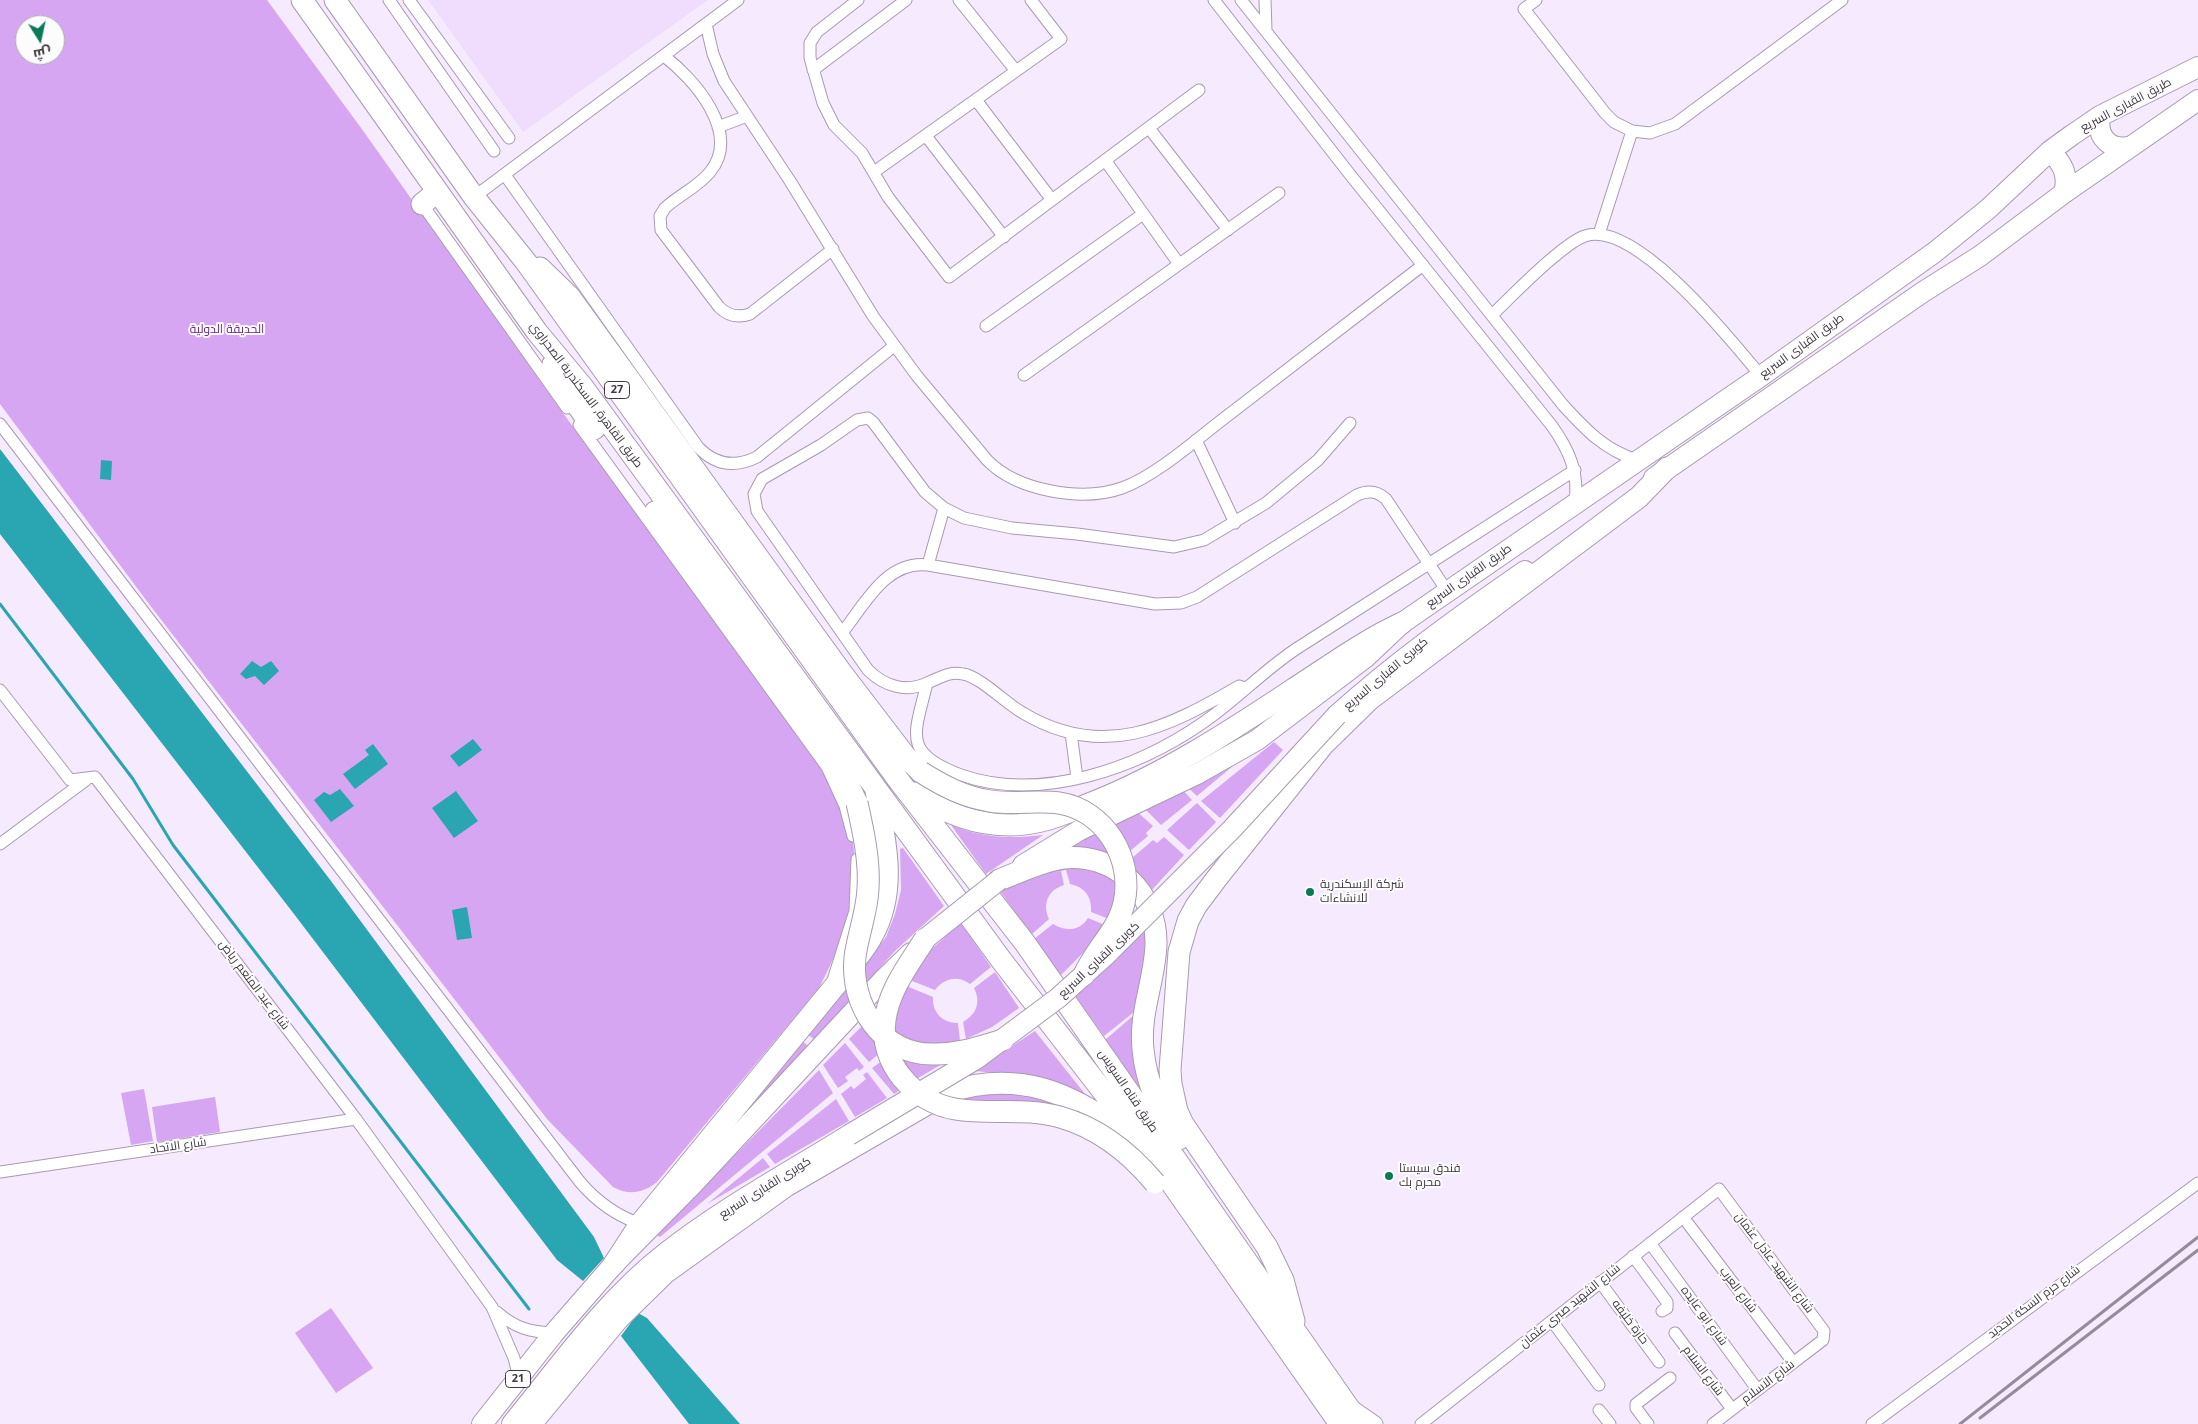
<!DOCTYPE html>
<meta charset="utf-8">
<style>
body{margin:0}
#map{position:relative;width:2198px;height:1424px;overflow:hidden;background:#f6eafe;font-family:"Open Sans",Cairo,sans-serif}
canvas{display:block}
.north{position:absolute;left:15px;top:15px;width:50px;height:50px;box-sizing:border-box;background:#fcfcfc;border:1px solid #b0adb1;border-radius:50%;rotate:170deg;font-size:14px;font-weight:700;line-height:20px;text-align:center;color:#3e3741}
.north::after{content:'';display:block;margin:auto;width:18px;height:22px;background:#097a56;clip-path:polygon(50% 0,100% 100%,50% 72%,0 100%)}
</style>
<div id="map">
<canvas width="2198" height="1424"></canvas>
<div class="north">ش</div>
</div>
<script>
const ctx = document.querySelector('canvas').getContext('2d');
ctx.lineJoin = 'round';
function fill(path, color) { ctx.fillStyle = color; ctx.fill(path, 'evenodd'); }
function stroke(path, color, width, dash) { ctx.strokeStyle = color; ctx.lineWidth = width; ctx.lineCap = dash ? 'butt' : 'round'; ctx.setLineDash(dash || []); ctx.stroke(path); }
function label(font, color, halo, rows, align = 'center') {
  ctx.font = font + ' "Open Sans",Cairo,sans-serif'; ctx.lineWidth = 4; ctx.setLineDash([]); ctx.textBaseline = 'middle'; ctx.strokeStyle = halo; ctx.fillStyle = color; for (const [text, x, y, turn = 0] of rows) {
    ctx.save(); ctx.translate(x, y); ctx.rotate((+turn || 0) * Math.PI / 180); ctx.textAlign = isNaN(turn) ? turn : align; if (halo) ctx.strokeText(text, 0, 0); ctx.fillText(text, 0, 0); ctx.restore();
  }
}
fill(new Path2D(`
 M428 0H708L523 132Z`), '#f0dcfd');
fill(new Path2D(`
 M0 0H267L364 132 555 402 825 773C834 792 846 813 851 833 864 887 844 941 819 988L657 1182C643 1193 629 1196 613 1187L547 1119 149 604 0 404ZM25 25H55V55H25Z
 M1274 742 1283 750 1220 818 1201 801Z
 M1240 760 1197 796 1185 785Z
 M1180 787 1192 800 1161 825 1142 806Z
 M1197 803 1216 822 1189 850 1167 830Z
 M1134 809 1153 826 1146 833 1148 836 1130 851 1121 832 1111 821Z
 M951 825C982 838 1010 839 1043 835L986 874Z
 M1095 827 1115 859 1065 851Z
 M1164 837 1184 855 1149 893 1138 878 1132 858 1153 840 1157 843Z
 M903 848 944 906 895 951 815 1040 807 1034 886 937 895 914 901 890 900 849Z
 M1083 865 1119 882 1109 919 1091 912C1092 897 1085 887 1070 884L1066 870 1061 871 1064 885C1048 890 1042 904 1049 919L1031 935 1000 891 1045 868Z
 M1088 918 1105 925 1091 945 1061 975 1034 939 1053 924C1066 932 1080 931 1088 918Z
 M961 923 991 967 970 984C958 975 944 978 935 990L907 979 927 953Z
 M1138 931 1146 932V951L1134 1012 1104 1036 1074 994Z
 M995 972 1019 1008 992 1027 966 1039 963 1022C977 1014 981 1002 974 988Z
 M904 985 933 997C932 1012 942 1023 958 1023L960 1041C935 1048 913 1043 891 1030Z
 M1134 1015 1146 1098 1105 1040Z
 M864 1024 877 1038 880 1053 869 1062 849 1039Z
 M1035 1031 1089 1099 1020 1075 974 1071Z
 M802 1041 810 1047 748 1114 745 1112Z
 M845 1043 864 1067 859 1071 857 1068 845 1077 848 1081 838 1088 823 1065Z
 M902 1053 954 1057 913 1081 903 1069Z
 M882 1061 900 1090 894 1094 872 1068Z
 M819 1070 833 1093 660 1237 656 1235Z
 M867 1072 887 1098 855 1117 841 1094 851 1086 854 1089 866 1079 863 1075Z
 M144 1089 153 1141 131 1145 121 1093Z
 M979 1093H1019L1075 1109 948 1101Z
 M215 1097 220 1132 157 1142 152 1107Z
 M836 1099 849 1121 775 1164 767 1154Z
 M763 1158 770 1167 707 1204Z
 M331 1308 373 1368 336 1393 295 1333Z`), '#d6a6f3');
fill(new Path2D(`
 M0 449 331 881 594 1237 604 1258 583 1281 557 1260 294 914 0 534Z
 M101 460 112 461 111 480 100 479Z
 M252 661 261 667 271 661 279 671 264 685 255 676 246 679 240 674Z
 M473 739 482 750 459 767 450 756Z
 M373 744 388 764 355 789 343 774 369 755 365 750Z
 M340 789 354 806 331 822 314 800 324 792 330 795Z
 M456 791 478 821 454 838 432 808Z
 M467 907 472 938 457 940 452 910Z
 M638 1313 647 1318 740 1424H689L621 1336Z`), '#2aa5b2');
stroke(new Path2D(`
 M0 604 133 779 173 845 529 1309`), '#2aa5b2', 3);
const minor = new Path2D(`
 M389 0 494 151
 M409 0 509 138
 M858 0 817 32 810 43V58L823 103 834 125 862 153 888 197 949 277 1199 90
 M959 0 1016 71
 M1214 0 1348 172 1552 426C1569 450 1579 472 1575 502
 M1241 0 1563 405C1585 429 1604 450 1637 460
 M1265 0 1266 30
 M1536 0 1524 9 1605 113 1614 122 1632 131 1650 133 1675 124 1842 0
 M706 24 713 54 724 81 790 181 873 316 917 376 987 460C1017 491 1082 502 1122 488 1158 475 1200 436 1231 413 1295 363 1359 314 1423 265
 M664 56C694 79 742 133 710 172 698 187 679 195 665 208L660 216 661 230 719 307C728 316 738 318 750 314L833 249
 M813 70 906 0
 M976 100 1052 200
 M718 127 747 116
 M1149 128 1228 230
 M926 136 1004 237
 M1105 160 1179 264
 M874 172 1061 39 1031 0
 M505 175 698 447C715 465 735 468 757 457L894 346
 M474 197 738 0
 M422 204 567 408
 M1599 234 1632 131
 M1492 315C1511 297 1563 243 1585 236 1635 219 1731 340 1761 376
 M986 326 1143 214
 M1024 375 1279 193
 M0 424 580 1182C597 1202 615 1215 640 1224
 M579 425 827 767 845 806 853 836
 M1196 440 1235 523
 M928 565 944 508
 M842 633C865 604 886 560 928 565L1155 604 1181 603 1197 597 1357 495C1368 490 1377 491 1386 499L1447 591
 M927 683C915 734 901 753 961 775 1041 803 1138 768 1204 722 1236 700 1263 671 1296 649L1575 470
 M1245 688 1239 686C1167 728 1103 761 1023 713 1005 703 981 677 963 674 949 671 940 678 927 683 906 693 884 686 868 670L757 511 754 494 762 479 821 445 857 420 868 418 873 422 925 492 944 508 964 518 1012 528 1077 534 1174 547 1204 540 1266 503 1318 460 1350 423
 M0 690 70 780 95 777 356 1119 492 1307 514 1358 519 1378
 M1071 733 1077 778
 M0 844 86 780
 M834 977 855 911 857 859
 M0 1172 356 1119
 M1683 1217 1793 1362
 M1650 1243 1757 1389
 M1633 1256 1667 1302V1308L1662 1311
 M1600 1282 1659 1362
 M497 1312C515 1328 530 1332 554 1333
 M1552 1321 1599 1385
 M1675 1333 1732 1409
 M1599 1410 1610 1424
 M1421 1424 1719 1189 1824 1331 1823 1340 1713 1424
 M1648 1424 1636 1408V1404L1670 1378
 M1872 1424 2198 1183`);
const tertiary = new Path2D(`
 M1352 1408 1375 1424`);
const trunk = new Path2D(`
 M2100 116C2096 138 2111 152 2132 146
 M2050 151C2063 164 2069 175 2064 193
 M1654 478 1923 292 1980 256 2064 193 2198 100
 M1337 715C1396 662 1460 616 1525 571
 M1023 865 1080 830 1197 774 1257 740 1366 657 1402 623 1761 376 1935 252 1988 209 2050 151 2072 135 2100 116 2198 67
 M482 1424 554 1333 614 1264 694 1183 883 980 911 953
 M512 1424C560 1365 606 1299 667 1252 723 1208 788 1173 849 1135`);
const motorway = new Path2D(`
 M302 0 537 332 582 386 1002 961 1146 1147 1340 1424
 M335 0 474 197 526 262 899 781 1025 943 1360 1424
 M422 204 437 192
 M540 268 569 296 841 672 906 757 921 772
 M553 364 567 391 594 429
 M655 512 836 759 857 803
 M915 793C944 813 975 825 1010 825 1041 825 1066 813 1094 802 1164 774 1229 732 1292 690 1328 667 1363 641 1402 623
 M999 880C1020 872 1041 861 1063 858 1115 852 1157 893 1156 944 1155 980 1139 1013 1143 1049 1146 1084 1160 1111 1179 1139
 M614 1264 640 1224 853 964C859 955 867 946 872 936 898 890 885 839 876 791
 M1294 1321 1283 1280 1267 1247 1183 1124 1177 1111 1171 1084 1170 1070 1179 952 1188 921 1196 906 1217 878 1323 745 1370 699 1639 497 1667 468
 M531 1424 618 1319 665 1273 786 1186 948 1092C1020 1069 1071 1093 1129 1135`);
stroke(minor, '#a89ab1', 13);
stroke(tertiary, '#a89ab1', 17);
stroke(trunk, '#a89ab1', 22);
stroke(motorway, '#a89ab1', 23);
stroke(minor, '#fff', 11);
stroke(tertiary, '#fff', 15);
stroke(trunk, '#fff', 20);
stroke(motorway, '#fff', 21);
stroke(new Path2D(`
 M1980 1418 2198 1250
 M1960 1424 2198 1237`), '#958c9b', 3);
const trunkBridge = new Path2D(`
 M925 939 999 880
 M849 1135 976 1059 1058 998 1106 955 1232 829 1337 715`);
const motorwayBridge = new Path2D(`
 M921 772C943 786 964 797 990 801 1013 805 1036 800 1059 803 1105 810 1134 859 1124 903 1118 931 1095 949 1084 975
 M857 803C863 830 870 861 868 889 867 912 858 934 855 957 850 1004 881 1054 932 1054 957 1055 979 1047 1003 1040
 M925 939C909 964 889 990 885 1020 879 1063 914 1102 955 1109 990 1115 1025 1107 1060 1117 1099 1128 1129 1152 1155 1183`);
stroke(trunkBridge, '#a89ab1', 22, []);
stroke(motorwayBridge, '#a89ab1', 23, []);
stroke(trunkBridge, '#fff', 20);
stroke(motorwayBridge, '#fff', 21);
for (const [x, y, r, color] of [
 [1310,892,5,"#097a56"],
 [1389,1176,5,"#097a56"]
]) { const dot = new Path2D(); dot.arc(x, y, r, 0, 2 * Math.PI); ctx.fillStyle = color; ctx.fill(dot); stroke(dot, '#fcfcfc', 2); }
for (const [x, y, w] of [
 [617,390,25],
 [518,1379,25]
]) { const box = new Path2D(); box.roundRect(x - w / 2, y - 8.5, w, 17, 4); ctx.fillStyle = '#fcfcfc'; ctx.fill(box); stroke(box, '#3e3741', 1); }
label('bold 11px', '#3e3741', null, [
 ["27",617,390],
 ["21",518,1379]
]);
label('12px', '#3e3741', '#fcfcfc', [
 ["طريق القبارى السريع",2126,105,-28],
 ["طريق القبارى السريع",1802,346,-36],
 ["طريق القاهرة, الاسكندرية الصحراوي",586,395,53],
 ["طريق القبارى السريع",1469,576,-35],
 ["كوبرى القبارى السريع",1386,674,-40],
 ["كوبرى القبارى السريع",1099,960,-43],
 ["شارع عبد المنعم رياض",254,985,53],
 ["طريق قناه السويس",1128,1091,56],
 ["شارع الاتحاد",178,1146,-8],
 ["كوبرى القبارى السريع",765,1188,-32],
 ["شارع الشهيد عادل عثمان",1774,1263,53],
 ["شارع العرب",1738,1290,53],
 ["شارع حرم السكة الحديد",2034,1302,-37],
 ["شارع الشهيد صبرى عثمان",1570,1306,-39],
 ["شارع ابو عايده",1704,1316,54],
 ["حارة خليفه",1630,1322,53],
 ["شارع السلام",1703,1371,53],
 ["شارع الاسلام",1768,1382,-37]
]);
label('12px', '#682688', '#fcfcfc', [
 ["الحديقة الدولية",227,330]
]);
label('12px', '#3e3741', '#fcfcfc', [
 ["شركة الإسكندرية",1320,885],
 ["للانشاءات",1320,899],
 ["فندق سيستا",1399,1169],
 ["محرم بك",1399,1183]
], 'left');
</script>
